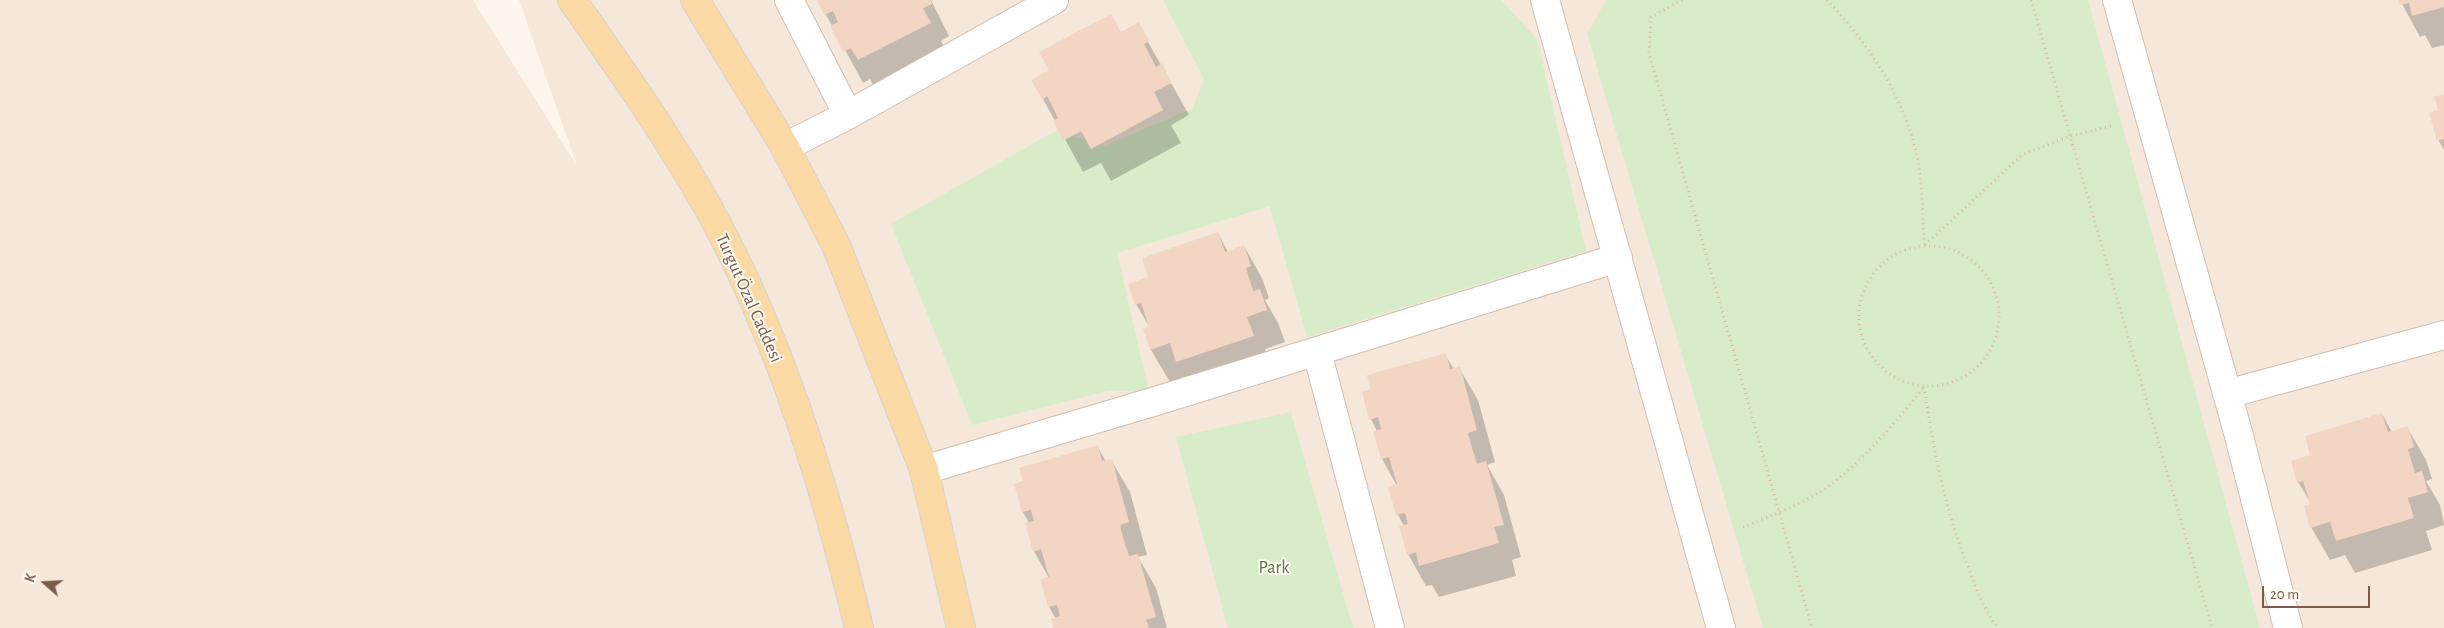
<!DOCTYPE html>
<meta charset="utf-8">
<style>
body{margin:0}
#map{position:relative;width:2444px;height:628px;overflow:hidden;background:#fdf6ec;font-family:"Alegreya Sans",sans-serif}
canvas{display:block}
.north{position:absolute;left:20px;top:558px;width:50px;height:50px;-webkit-text-stroke:4px #fffaf3;paint-order:stroke;rotate:289deg;font-size:14px;font-weight:700;line-height:20px;text-align:center;color:#7a5c4d}
.north::after{content:'';display:block;margin:auto;width:18px;height:22px;background:#7a5c4d;clip-path:polygon(50% 0,100% 100%,50% 72%,0 100%)}
.scale{position:absolute;left:2262px;top:586px;width:108px;height:22px;box-sizing:border-box;border:2px solid #7a5c4d;border-top:0;padding-left:6px;font-size:15px;line-height:18px;white-space:nowrap;color:#7a5c4d;-webkit-text-stroke:4px #fffaf3;paint-order:stroke}
</style>
<div id="map">
<canvas width="2444" height="628"></canvas>
<div class="north">K</div>
<div class="scale">20 m</div>
</div>
<script>
const ctx = document.querySelector('canvas').getContext('2d');
ctx.lineJoin = 'round';
function fill(path, color) { ctx.fillStyle = color; ctx.fill(path, 'evenodd'); }
function stroke(path, color, width, dash) { ctx.strokeStyle = color; ctx.lineWidth = width; ctx.lineCap = dash ? 'butt' : 'round'; ctx.setLineDash(dash || []); ctx.stroke(path); }
function label(font, color, halo, rows, align = 'center') {
  ctx.font = font + ' "Alegreya Sans",sans-serif'; ctx.lineWidth = 4; ctx.setLineDash([]); ctx.textBaseline = 'middle'; ctx.strokeStyle = halo; ctx.fillStyle = color; for (const [text, x, y, turn = 0] of rows) {
    ctx.save(); ctx.translate(x, y); ctx.rotate((+turn || 0) * Math.PI / 180); ctx.textAlign = isNaN(turn) ? turn : align; if (halo) ctx.strokeText(text, 0, 0); ctx.fillText(text, 0, 0); ctx.restore();
  }
}
fill(new Path2D(`
 M0 0H473L577 166 519 0H2444V628H0Z`), '#f5e8da');
fill(new Path2D(`
 M1163 0H1501L1537 39 1586 251 1307 337 1270 206 1117 253 1149 392 1108 391 972 425 891 224 1057 130 1104 146 1192 109 1204 79Z
 M1606 0H2088L2260 628H1763L1587 34Z
 M1291 412 1353 628H1228L1176 437Z`), '#d8ecc9');
fill(new Path2D(`
 M818 0H931L949 36 941 41 948 55 877 92 870 79 863 83Z
 M2400 0H2444V45L2432 48 2425 35 2420 37Z
 M1138 24 1189 115 1171 125 1181 143 1111 181 1101 163 1083 172 1043 99 1121 33Z
 M2444 95V150L2439 141 2431 114 2439 111Z
 M1218 233 1228 252 1244 246 1262 278 1269 298 1265 300 1278 323 1285 342 1265 349 1271 368 1196 394 1185 376 1170 382 1151 350 1150 328 1136 304 1149 278Z
 M1445 355 1454 369 1459 368 1478 400 1495 462 1487 465 1504 495 1521 557 1512 560 1516 576 1439 597 1432 585 1426 586 1408 554 1404 526 1398 515 1390 488 1397 486 1382 459 1375 432 1377 431 1371 419Z
 M2382 414 2392 432 2407 427 2426 460 2432 479 2426 481 2440 505 2444 525 2426 531 2432 550 2355 573 2345 555 2330 560 2311 527 2312 505 2298 482 2312 456Z
 M1098 447 1106 462 1111 460 1130 492 1147 555 1138 557 1156 588 1167 628H1055L1056 619 1049 607 1042 580 1049 578 1034 551 1029 523 1023 512 1015 485Z`), '#0003');
fill(new Path2D(`
 M817 0H930L932 4 923 8 931 23 858 60 851 48 843 52 830 26 838 22 833 11 824 15Z
 M2398 0H2444V7L2412 16 2409 3 2400 5Z
 M1111 14 1121 32 1139 22 1149 41 1144 44 1156 67 1162 63 1172 83 1154 92 1163 110 1091 149 1081 131 1063 141 1053 121 1058 118 1047 96 1042 99 1031 80 1049 70 1039 52Z
 M2444 94V139L2437 141 2429 113 2438 110 2434 97Z
 M1218 232 1225 252 1244 245 1251 266 1246 268 1253 291 1260 289 1267 310 1247 317 1254 336 1176 362 1170 343 1150 350 1143 329 1149 327 1141 303 1135 305 1128 284 1148 277 1142 258Z
 M1446 353 1450 369 1460 366 1477 430 1468 433 1472 448 1477 464 1486 461 1504 525 1494 527 1499 543 1419 566 1416 552 1407 555 1399 526 1408 524 1405 513 1396 515 1388 487 1397 484 1393 471 1389 457 1381 459 1373 431 1381 429 1378 417 1369 420 1362 392 1370 389 1367 375Z
 M2382 413 2388 432 2408 426 2414 447 2408 449 2415 473 2422 471 2428 492 2408 498 2414 518 2336 541 2330 522 2310 528 2304 506 2310 504 2303 481 2297 483 2291 461 2310 455 2305 436Z
 M1098 445 1102 461 1112 459 1129 522 1120 525 1124 541 1129 556 1138 554 1156 617 1146 620 1149 628H1054L1051 619 1060 616 1057 605 1048 607 1040 579 1049 577 1041 549 1033 552 1025 523 1034 521 1031 510 1022 512 1014 484 1023 481 1019 468Z`), '#f3d5c3');
const street = new Path2D(`
 M789 0 848 115
 M1545 0 1721 628
 M2117 0 2239 436 2288 628
 M785 147 848 115 1054 0
 M1317 352 1390 628
 M2227 394 2444 335
 M924 470 1156 401 1618 258`);
const primary = new Path2D(`
 M572 0C620 68 668 136 709 209 780 338 825 485 859 628
 M695 0 785 147 836 245 924 470 961 628`);
stroke(street, '#d1beb0', 30);
stroke(primary, '#dad1cd', 30);
stroke(new Path2D(`
 M1682 0 1651 17 1649 53 1812 628
 M1827 0C1869 44 1907 101 1918 161 1923 188 1922 218 1925 246
 M2031 0 2212 628
 M1925 245 2022 155 2070 136 2111 126
 M1859 316a70 70 0 1 1 140 0a70 70 0 1 1-140 0Z
 M1924 387C1934 451 1944 506 1968 567 1977 591 1983 608 1998 628
 M1743 527C1768 517 1812 500 1832 484 1867 456 1896 422 1924 387`), '#d9b8a5', 3, [1, 4]);
stroke(street, '#fff', 28);
stroke(primary, '#fbd9a5', 28);
label('18px', '#7a5c4d', '#fffaf3', [
 ["Turgut Özal Caddesi",749,298,66]
]);
label('18px', '#537a41', '#fffaf3', [
 ["Park",1274,568]
]);
</script>
